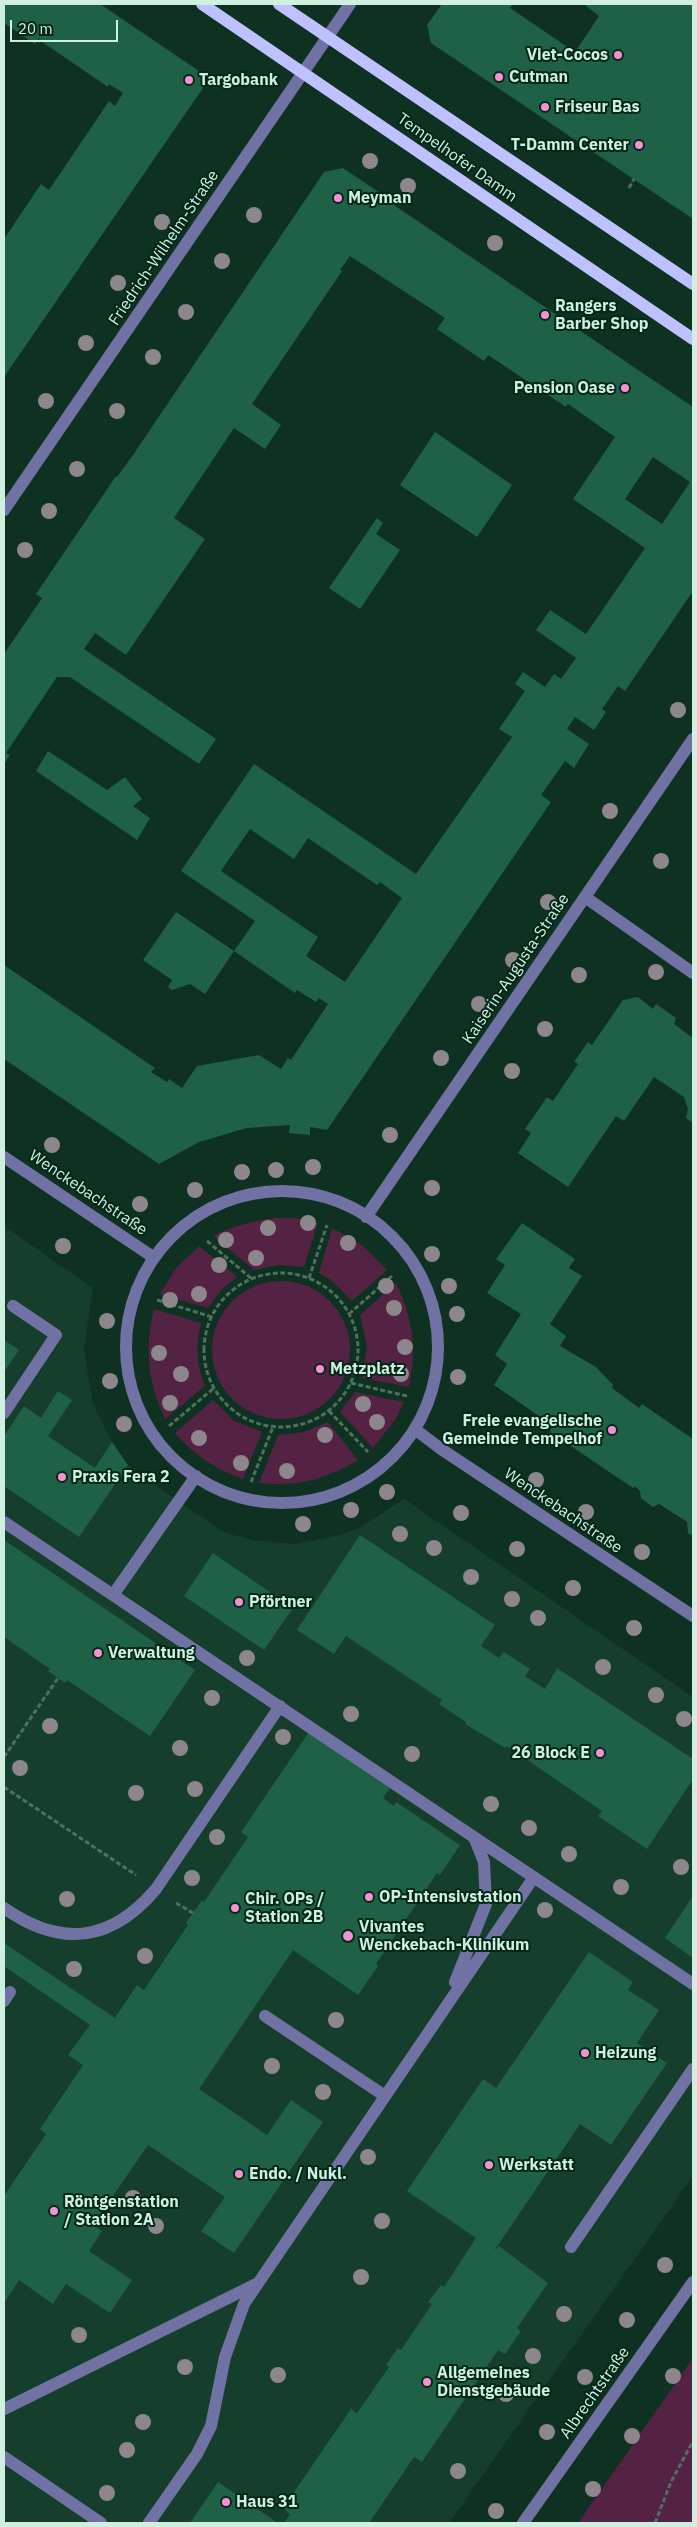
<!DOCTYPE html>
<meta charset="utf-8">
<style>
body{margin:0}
#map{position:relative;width:697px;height:2527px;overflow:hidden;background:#0e3122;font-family:"IBM Plex Sans",sans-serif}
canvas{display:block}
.frame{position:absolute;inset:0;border:5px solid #cff0df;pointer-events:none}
.scale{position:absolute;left:10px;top:20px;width:108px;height:22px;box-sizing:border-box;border:2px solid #cff0df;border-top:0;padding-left:6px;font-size:15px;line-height:18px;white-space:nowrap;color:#cff0df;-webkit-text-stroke:4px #032719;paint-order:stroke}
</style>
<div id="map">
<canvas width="697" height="2527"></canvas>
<div class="frame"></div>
<div class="scale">20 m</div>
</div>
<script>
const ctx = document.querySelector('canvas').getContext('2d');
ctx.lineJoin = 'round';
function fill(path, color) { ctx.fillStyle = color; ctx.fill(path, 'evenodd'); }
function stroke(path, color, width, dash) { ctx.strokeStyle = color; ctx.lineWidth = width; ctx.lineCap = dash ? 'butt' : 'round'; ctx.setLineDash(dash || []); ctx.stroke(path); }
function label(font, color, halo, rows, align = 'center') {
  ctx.font = font + ' "IBM Plex Sans",sans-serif'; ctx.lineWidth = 4; ctx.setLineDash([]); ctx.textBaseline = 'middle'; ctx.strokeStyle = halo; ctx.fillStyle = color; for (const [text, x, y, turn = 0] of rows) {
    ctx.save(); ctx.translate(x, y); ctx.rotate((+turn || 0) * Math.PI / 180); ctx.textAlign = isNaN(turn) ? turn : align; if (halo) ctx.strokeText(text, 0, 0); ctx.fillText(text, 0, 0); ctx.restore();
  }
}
fill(new Path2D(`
 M4 1226 93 1288 84 1349 93 1404 112 1442 128 1465 172 1497 226 1533 252 1540 295 1544 340 1535 359 1528 404 1499 693 1697V2176L449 2523H4Z`), '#163e2d');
fill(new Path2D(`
 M274 1218H296L318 1223 304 1267 278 1265 254 1270 213 1236C233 1226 252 1221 274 1218Z
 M332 1228 362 1245 387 1270 352 1301 331 1280 319 1273Z
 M199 1246 237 1277 221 1290 208 1308 160 1294 176 1268Z
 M212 1350a69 69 0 1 1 138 0a69 69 0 1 1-138 0Z
 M396 1283C413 1318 417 1349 409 1387L362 1378 367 1346 360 1315Z
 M154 1309 201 1323C196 1346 196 1364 205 1386L165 1419C148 1383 144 1348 154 1309Z
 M355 1392 404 1402 395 1420 373 1448 340 1412Z
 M213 1400 234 1421 262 1432 243 1479C215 1469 194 1455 175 1433Z
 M328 1422 358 1460C326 1480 296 1487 259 1483L278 1435 304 1432Z
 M693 2358V2523H578Z`), '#542243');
fill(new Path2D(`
 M4 4H100L202 73 203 88 4 377V239L41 184 49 190 109 101 115 106 123 93 109 84 108 87 38 39 35 44 4 23Z
 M442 4H513L510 8 575 52 599 16 586 6 587 4H693V219L431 43 427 25Z
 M343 168 386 197 385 199 693 407V591L625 691 618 686 602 709 606 712 594 730 575 717 567 729 589 744 574 768 565 761 541 795 551 802 327 1130 310 1127V1135L289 1133 290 1125 247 1128 199 1142 159 1164 4 1059V965L155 1068 151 1072 167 1082 169 1079 182 1088 197 1066 259 1055 281 1069 288 1058 291 1060 328 1004 319 998 316 1002 297 990 295 993 234 951 255 921 181 871 254 764 416 874 512 737 499 729 525 691 515 684 523 672 545 687 554 674 561 679 576 658 536 630 550 610 586 634 645 548 573 499 615 437 568 404 566 407 488 355 484 361 437 329 445 318 350 256 340 270 342 271 252 404 281 425 265 449 234 428 174 518 205 539 126 655 95 633 84 649 216 739 199 764 70 677H57L6 753 10 755 4 764V654L42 598 36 594 116 476 117 477 133 455 324 172ZM653 457 690 482 662 524 625 499ZM250 829 294 859 308 838 377 885 380 882 402 898 345 982 306 956 318 937 221 871Z
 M435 432 512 485 477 537 400 485Z
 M377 518 383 523 376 534 400 550 360 609 329 588Z
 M48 751 107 790 125 777 142 799 133 806 150 818 137 840 36 771Z
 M176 912 234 951 205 994 190 984 172 990 168 987 172 980 143 960Z
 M638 997 653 1009 656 1004 676 1018 674 1024 693 1038V1123L686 1118 688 1109 684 1097 654 1077 624 1121 616 1116 568 1187 518 1153 531 1133 525 1129 547 1097 553 1101 578 1064 574 1062 588 1042 592 1045 623 1000Z
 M522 1223 575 1259 569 1268 582 1276 550 1324 566 1336 560 1346 596 1367 613 1385 612 1388 639 1408 642 1404 693 1439V1536L688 1533 687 1522 659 1504 653 1507 641 1498 640 1491 635 1486 633 1488 550 1432 552 1425 494 1385 507 1364 495 1355 521 1314 487 1293 505 1265 496 1259Z
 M4 1340 19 1350 4 1372Z
 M58 1391 72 1400 48 1436 95 1468 112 1442 128 1465 79 1537 4 1486V1436L24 1406 41 1418Z
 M360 1535 495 1625 481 1646 499 1658 504 1652 530 1669 525 1676 545 1689 557 1668 693 1759V1779L647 1849 598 1816 602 1811 507 1746 505 1748 465 1724 466 1722 439 1704 442 1700 346 1636 334 1654 297 1630Z
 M4 1540 195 1670 150 1736 67 1680 65 1683 48 1671 50 1669 4 1637Z
 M213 1553 293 1608 264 1650 184 1596Z
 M309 1732 390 1788 383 1798 394 1806 396 1802 460 1845 440 1875 437 1873 376 1964 378 1966 358 1995 293 1950 199 2089 267 2135 291 2100 323 2122 234 2253 201 2231 225 2197 148 2145 93 2225 102 2231 89 2251 132 2280 110 2313 66 2284 53 2304 19 2280 4 2303V2196L46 2134 40 2129 83 2065 68 2055 90 2025 4 1966V1943L115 2018 137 1985 144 1990 188 1925 186 1923 202 1900 204 1902 248 1837 241 1832Z
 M693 1896V1958L665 1938Z
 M589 1952 633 1982 628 1990 659 2010 637 2043 667 2063 611 2145 580 2124 494 2251 499 2246 548 2283 517 2328 521 2331 505 2354 498 2350 422 2462 414 2457 369 2523H284L290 2514 283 2508 351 2409 357 2413 389 2367 386 2365 398 2348 401 2350 432 2304 428 2302 441 2285 444 2287 476 2238 407 2191 483 2079 496 2088Z
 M218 2482 275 2521 278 2523H190Z`), '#1e6146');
stroke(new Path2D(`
 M629 188 634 179
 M207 1241 252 1279
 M204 1350a77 77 0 1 1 154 0a77 77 0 1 1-154 0Z
 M309 1278 327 1225
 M157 1300 212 1317
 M349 1314 392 1276
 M351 1383 407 1396
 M329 1411 368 1452
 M169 1426 214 1388
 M251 1482 273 1427
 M4 1757 58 1678
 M4 1787 136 1875
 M176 1903 193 1913
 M655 2523 671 2482 693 2441`), '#4e7061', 3, [5, 2.5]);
stroke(new Path2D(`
 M4 510 350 4
 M585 897 693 973
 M4 1157 153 1257
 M126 1347a156 156 0 1 1 312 0a156 156 0 1 1-312 0Z
 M366 1217 693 739
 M4 1413 56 1335 13 1306
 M416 1430 441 1449 693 1616
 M4 1522 693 1984
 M113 1595 196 1476
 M4 1908C61 1948 111 1942 156 1889L280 1706
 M455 1982 486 1904 484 1862 474 1837
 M4 2001 10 1992
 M265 2016 385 2096
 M571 2247 693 2069
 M4 2409 256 2284
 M4 2457 101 2523
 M149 2523 197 2454 211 2426 225 2357 244 2304 534 1877
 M523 2523 693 2282`), '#7172a4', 12);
stroke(new Path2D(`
 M202 4 693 339
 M279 4 693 284`), '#bec1ff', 12);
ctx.fillStyle = '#8d868d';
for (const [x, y] of [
 [370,161],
 [408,186],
 [254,215],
 [162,222],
 [495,243],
 [222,261],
 [118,283],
 [186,312],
 [86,343],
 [153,357],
 [46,401],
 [117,411],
 [77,469],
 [49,511],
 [25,550],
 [678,710],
 [610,811],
 [661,861],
 [548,902],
 [513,960],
 [656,972],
 [579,975],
 [479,1004],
 [545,1029],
 [441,1058],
 [512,1071],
 [390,1135],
 [52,1145],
 [313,1167],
 [276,1170],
 [242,1172],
 [432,1188],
 [195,1190],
 [140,1204],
 [308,1223],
 [268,1228],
 [226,1240],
 [348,1243],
 [63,1246],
 [432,1254],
 [256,1258],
 [219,1265],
 [386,1286],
 [449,1286],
 [199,1294],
 [170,1300],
 [394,1308],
 [457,1314],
 [107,1321],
 [405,1347],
 [159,1353],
 [181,1374],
 [401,1374],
 [458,1377],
 [110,1381],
 [170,1403],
 [363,1404],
 [377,1422],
 [124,1424],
 [325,1435],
 [199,1438],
 [241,1463],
 [287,1471],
 [536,1480],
 [387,1492],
 [351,1510],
 [586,1512],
 [461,1513],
 [303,1524],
 [400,1534],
 [434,1548],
 [517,1549],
 [642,1552],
 [471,1577],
 [573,1588],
 [512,1599],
 [538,1618],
 [634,1628],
 [247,1658],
 [603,1667],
 [656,1695],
 [212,1698],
 [351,1714],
 [684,1719],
 [50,1726],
 [283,1737],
 [180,1748],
 [412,1754],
 [20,1768],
 [195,1789],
 [136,1793],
 [491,1804],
 [529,1828],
 [217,1837],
 [569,1854],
 [681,1867],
 [192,1878],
 [621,1887],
 [67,1899],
 [545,1910],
 [145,1956],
 [74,1969],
 [336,2020],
 [272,2066],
 [323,2092],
 [368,2157],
 [133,2198],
 [382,2221],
 [156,2226],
 [665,2265],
 [361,2277],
 [564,2314],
 [627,2320],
 [79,2335],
 [533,2356],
 [185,2367],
 [278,2375],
 [673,2376],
 [585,2377],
 [506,2394],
 [143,2422],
 [547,2432],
 [632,2436],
 [127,2450],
 [458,2471],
 [593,2489],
 [107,2493],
 [496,2511]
]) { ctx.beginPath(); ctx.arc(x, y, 8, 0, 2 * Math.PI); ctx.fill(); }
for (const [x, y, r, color] of [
 [618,55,5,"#f690d0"],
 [499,77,5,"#f690d0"],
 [189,80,5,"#f690d0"],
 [545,107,5,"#f690d0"],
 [639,145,5,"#f690d0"],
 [338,198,5,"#f690d0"],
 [545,315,5,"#f690d0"],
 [625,388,5,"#f690d0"],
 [320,1369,5,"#f690d0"],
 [612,1430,5,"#f690d0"],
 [62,1477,5,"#f690d0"],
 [239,1602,5,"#f690d0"],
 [98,1653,5,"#f690d0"],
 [600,1753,5,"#f690d0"],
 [369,1897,5,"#f690d0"],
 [235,1908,5,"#f690d0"],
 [348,1936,6,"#f690d0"],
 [585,2053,5,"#f690d0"],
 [489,2165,5,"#f690d0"],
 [239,2174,5,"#f690d0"],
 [54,2211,5,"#f690d0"],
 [427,2382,5,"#f690d0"],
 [226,2502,5,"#f690d0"]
]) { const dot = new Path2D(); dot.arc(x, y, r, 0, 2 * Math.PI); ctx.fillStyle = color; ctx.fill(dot); stroke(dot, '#032719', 2); }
label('bold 16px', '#cff0df', '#032719', [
 ["Viet-Cocos",608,55,"right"],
 ["Cutman",509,77],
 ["Targobank",199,80],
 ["Friseur Bas",555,107],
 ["T-Damm Center",629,145,"right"],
 ["Meyman",348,198],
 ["Rangers",555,306],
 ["Barber Shop",555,324],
 ["Pension Oase",615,388,"right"],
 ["Metzplatz",330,1369],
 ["Freie evangelische",602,1421,"right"],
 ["Gemeinde Tempelhof",602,1439,"right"],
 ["Praxis Fera 2",72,1477],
 ["Pförtner",249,1602],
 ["Verwaltung",108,1653],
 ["26 Block E",590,1753,"right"],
 ["OP-Intensivstation",379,1897],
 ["Chir. OPs /",245,1899],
 ["Station 2B",245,1917],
 ["Vivantes",359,1927],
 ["Wenckebach-Klinikum",359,1945],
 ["Heizung",595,2053],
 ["Werkstatt",499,2165],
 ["Endo. / Nukl.",249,2174],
 ["Röntgenstation",64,2202],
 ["/ Station 2A",64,2220],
 ["Allgemeines",437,2373],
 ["Dienstgebäude",437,2391],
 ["Haus 31",236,2502]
], 'left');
label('16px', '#cff0df', '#032719', [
 ["Tempelhofer Damm",457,158,35],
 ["Friedrich-Wilhelm-Straße",164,248,-56],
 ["Kaiserin-Augusta-Straße",516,969,-56],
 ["Wenckebachstraße",88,1193,34],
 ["Wenckebachstraße",563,1511,34],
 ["Albrechtstraße",595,2393,-55]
]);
</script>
